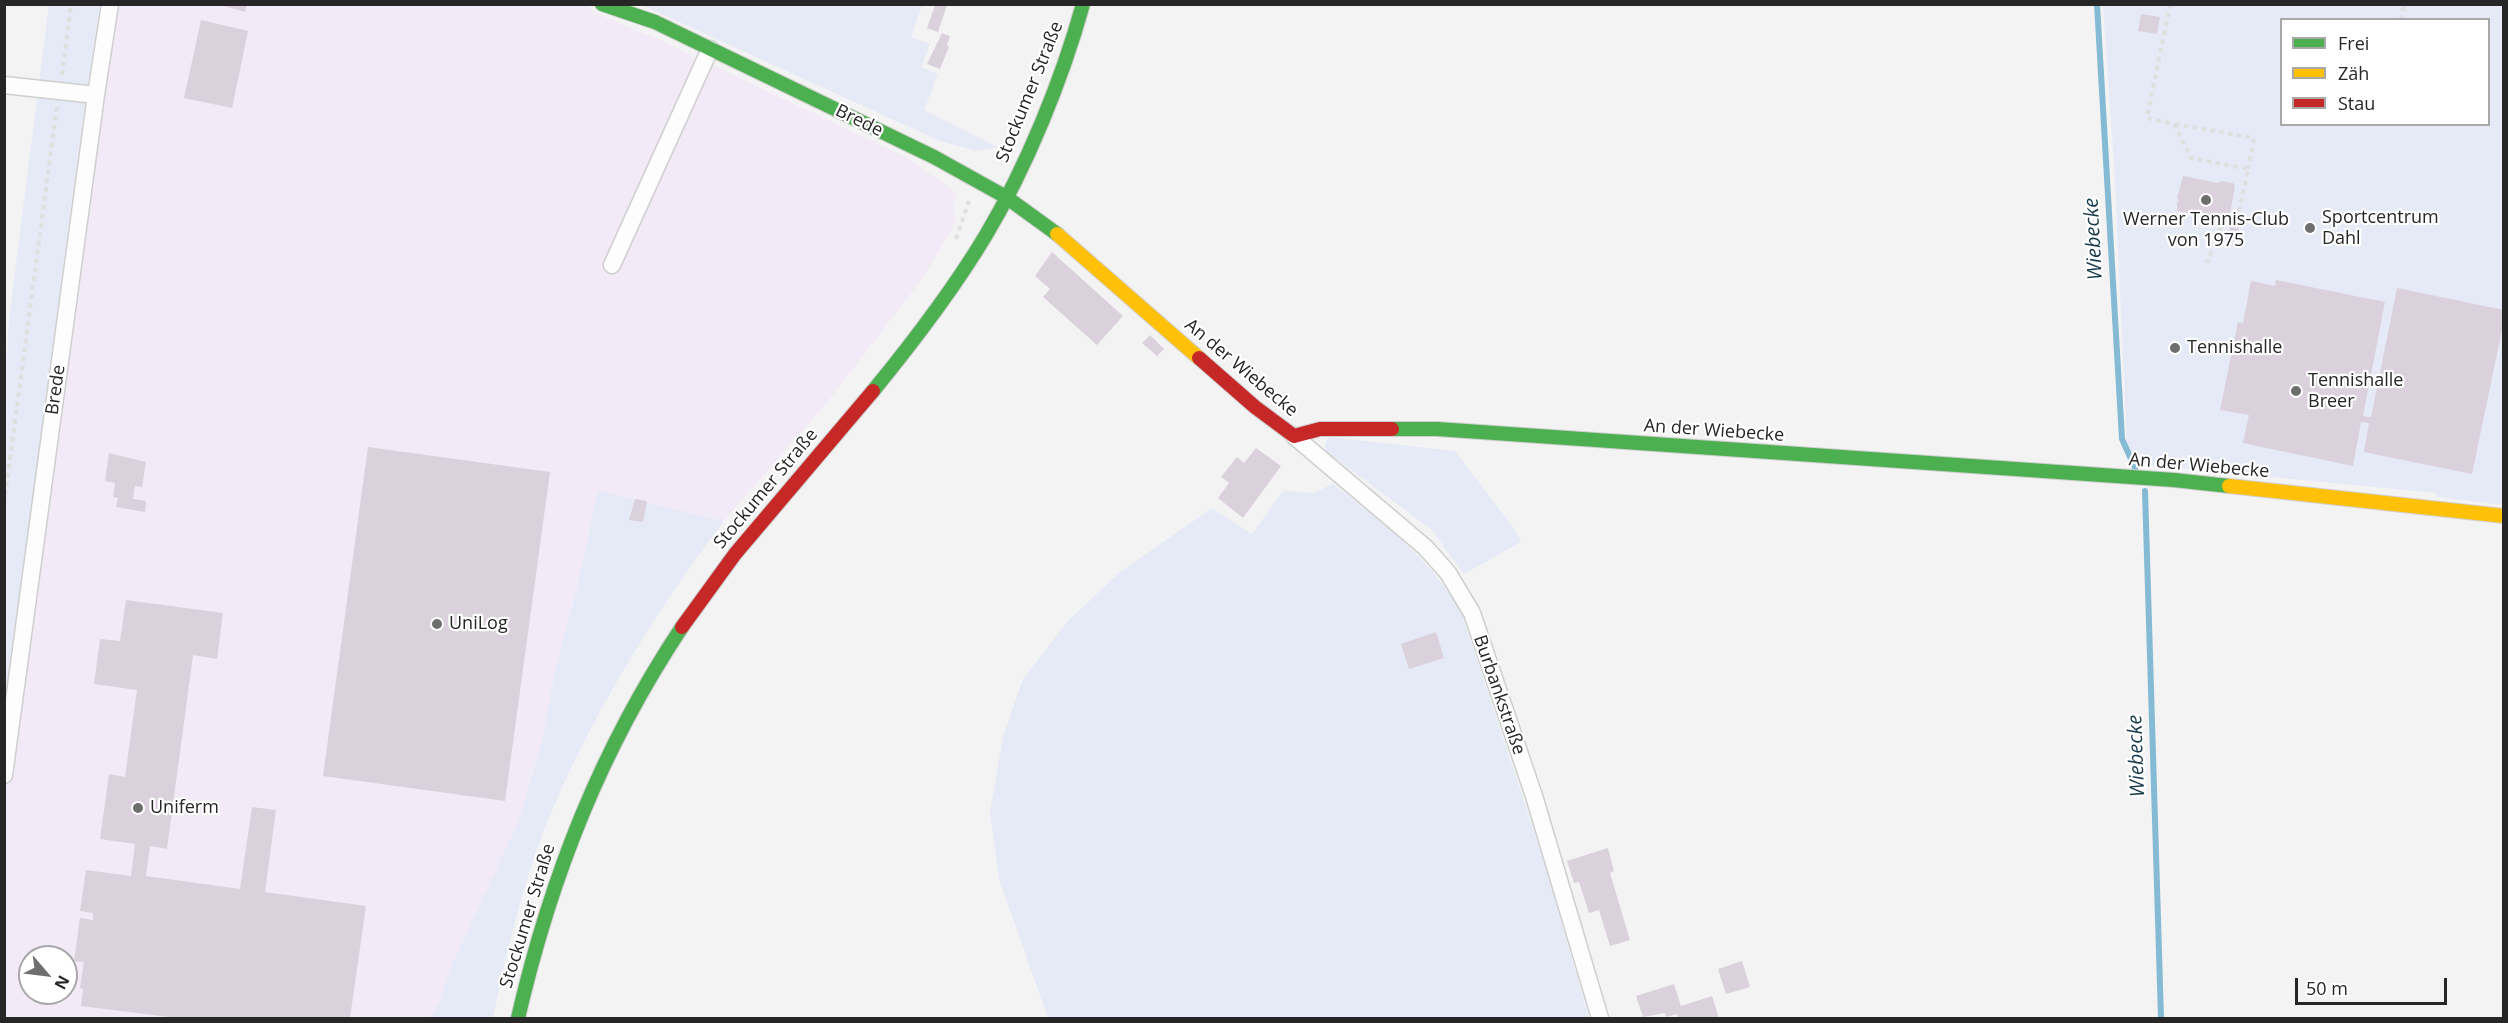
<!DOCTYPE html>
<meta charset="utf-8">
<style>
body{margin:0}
#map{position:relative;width:2508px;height:1023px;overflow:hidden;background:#f3f3f4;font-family:"Open Sans",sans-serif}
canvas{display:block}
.frame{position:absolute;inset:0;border:6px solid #262626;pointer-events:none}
.legend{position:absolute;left:2280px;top:18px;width:210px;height:108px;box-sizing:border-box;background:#fff;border:2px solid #a8a8a8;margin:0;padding:8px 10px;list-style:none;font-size:18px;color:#262626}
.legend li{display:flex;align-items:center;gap:12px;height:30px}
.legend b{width:30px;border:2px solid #a8a8a8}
.north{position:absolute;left:18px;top:945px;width:60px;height:60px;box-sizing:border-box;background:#fff;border:2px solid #a8a8a8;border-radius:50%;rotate:118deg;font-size:16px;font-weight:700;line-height:24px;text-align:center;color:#262626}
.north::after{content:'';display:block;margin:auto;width:21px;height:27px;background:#6e6e6e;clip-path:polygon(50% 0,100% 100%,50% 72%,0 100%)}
.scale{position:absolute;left:2295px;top:978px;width:152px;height:27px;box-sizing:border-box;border:3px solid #262626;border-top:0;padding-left:8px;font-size:18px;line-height:21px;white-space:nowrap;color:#262626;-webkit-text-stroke:4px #fff;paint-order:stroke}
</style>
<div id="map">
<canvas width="2508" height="1023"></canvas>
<div class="frame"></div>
<ul class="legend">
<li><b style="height:8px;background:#4caf50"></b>Frei</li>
<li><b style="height:8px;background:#ffc107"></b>Zäh</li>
<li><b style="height:8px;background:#c62828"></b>Stau</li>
</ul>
<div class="north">N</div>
<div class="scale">50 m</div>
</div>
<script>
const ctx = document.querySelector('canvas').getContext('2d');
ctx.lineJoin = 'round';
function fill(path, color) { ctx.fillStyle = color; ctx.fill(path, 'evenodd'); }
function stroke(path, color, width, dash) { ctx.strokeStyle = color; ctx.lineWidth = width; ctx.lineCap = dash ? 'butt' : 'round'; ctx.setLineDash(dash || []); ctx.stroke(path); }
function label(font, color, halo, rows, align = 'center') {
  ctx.font = font + ' "Open Sans",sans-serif'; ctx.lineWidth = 4.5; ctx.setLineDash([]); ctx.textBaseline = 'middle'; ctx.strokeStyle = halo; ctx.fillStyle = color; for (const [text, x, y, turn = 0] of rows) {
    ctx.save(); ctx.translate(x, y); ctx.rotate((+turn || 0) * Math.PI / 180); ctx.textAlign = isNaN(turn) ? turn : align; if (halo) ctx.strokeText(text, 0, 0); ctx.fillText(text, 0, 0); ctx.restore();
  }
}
fill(new Path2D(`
 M100 5H588L593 12 656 38 908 158 957 193 953 203 955 224 922 279 829 400 724 521 598 491 577 588 557 662 542 740 520 818 450 969 439 1003 430 1018H5V710L80 138ZM30 957H66V993H30Z`), '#f2eaf6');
fill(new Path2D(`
 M49 5H100L80 138 5 710V383L9 319Z
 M642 5H922L911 37 930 44 921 67 938 74 924 110 998 147 977 151 940 141Z
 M2103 5H2503L2504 332 2485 420 2503 339V505L2436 497V493L2128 463 2114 163ZM2282 20H2488V124H2282Z
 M1330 437 1455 451 1515 530 1521 542 1464 574 1432 530 1326 451 1325 443Z
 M1333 484C1383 523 1425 554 1460 609L1541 852 1589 1018H1048L999 879 990 812 1003 737 1023 679 1068 621 1120 572 1212 508 1252 534 1283 491 1313 493Z
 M598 490 724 521C658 608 601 700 556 801 526 869 508 945 493 1018H430L439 1003 450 969 520 818 542 740 557 662 577 588Z`), '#e6e9f6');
stroke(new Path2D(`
 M2097 4 2122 439 2135 468
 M2145 491 2161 1018`), '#84bad4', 6);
fill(new Path2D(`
 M217 4H247L245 12Z
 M935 5H947L938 32 927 28Z
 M2141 14 2160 17 2157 34 2138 31Z
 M201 20 248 31 232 108 184 98Z
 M942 33 950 36 947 45 949 47 940 69 927 64Z
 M2183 176 2218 183 2221 181 2233 183 2235 186 2230 213 2228 215 2215 213 2210 225 2203 222 2204 216 2177 211V203L2179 201 2177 198Z
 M2230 227 2239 228 2236 242 2228 240Z
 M1052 252 1123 316 1097 345 1043 297 1050 289 1035 276Z
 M2276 280 2385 302 2363 416 2371 417 2397 288 2504 310V320L2472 474 2364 452 2369 423 2361 422 2353 466 2243 443 2249 415 2220 410 2238 322 2243 323 2251 281 2275 286Z
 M1150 335 1164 349 1157 356 1142 343Z
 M368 447 550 472 505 801 323 776Z
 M1256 448 1281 466 1243 518 1218 498 1229 483 1221 477 1237 457 1244 463Z
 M109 453 146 462 142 487 135 486 133 499 146 501 145 512 116 507 118 498 113 497 115 483 105 481Z
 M635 499 647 501 643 522 629 520Z
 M126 600 223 613 217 659 193 655 167 849 150 846 146 876 240 889 252 807 276 810 265 892 366 906 350 1018H177L81 1006 83 989 80 988 84 962 74 961 80 918 93 920V913L80 911 86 870 131 876 135 844 100 839 109 774 125 777 137 690 94 684 100 639 120 641Z
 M1436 632 1444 658 1409 669 1401 644Z
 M1608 848 1614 871 1610 873 1630 940 1610 946 1599 910 1589 913 1579 882 1574 883 1567 861Z
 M1742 961 1750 987 1726 994 1718 969Z
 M1674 984 1681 1006 1712 996 1719 1018H1678L1677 1014 1666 1017 1665 1013 1643 1017 1636 996Z`), '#dbd1dc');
const street = new Path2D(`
 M4 85 96 95
 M612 265 710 49
 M1294 436 1426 548 1448 573 1472 613 1534 796 1600 1018
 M4 775 96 95 110 4`);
const fast = new Path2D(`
 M602 4 655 22 934 157 1006 197 1057 234
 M873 391C914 341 953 290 986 235 1026 168 1062 80 1083 4
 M1392 429H1437L2174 480 2229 486
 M518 1018C551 876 601 749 682 627`);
const slow = new Path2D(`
 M1057 234 1199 358
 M2229 486 2504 516`);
const jam = new Path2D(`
 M1199 358 1255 407 1294 436 1320 429H1392
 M682 627 735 554 873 391`);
stroke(street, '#cfcfcf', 19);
stroke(fast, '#cfcfcf', 16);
stroke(slow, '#cfcfcf', 16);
stroke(jam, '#cfcfcf', 16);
stroke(new Path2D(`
 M2170 4 2147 118 2174 124 2191 158 2248 169 2236 226 2223 223 2207 263
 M2401 20 2404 4
 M62 75 71 4
 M2175 124 2254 138 2248 169
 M956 239 969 201
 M4 504 57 106`), '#dfdfdf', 4, [4.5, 4.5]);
stroke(street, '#fdfdfd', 16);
stroke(fast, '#4caf50', 14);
stroke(slow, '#ffc107', 14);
stroke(jam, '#c62828', 14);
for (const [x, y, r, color] of [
 [2206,200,6,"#6e6e6e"],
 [2310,228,6,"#6e6e6e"],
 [2175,348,6,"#6e6e6e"],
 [2296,391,6,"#6e6e6e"],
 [437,624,6,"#6e6e6e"],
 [138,808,6,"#6e6e6e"]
]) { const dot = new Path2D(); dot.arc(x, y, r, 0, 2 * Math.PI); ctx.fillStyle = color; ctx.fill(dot); stroke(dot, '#fff', 2); }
label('18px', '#262626', '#fff', [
 ["Stockumer Straße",1030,92,-68],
 ["Brede",859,121,26],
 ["An der Wiebecke",1241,368,40],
 ["Brede",56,390,-82],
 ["An der Wiebecke",1714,431,4],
 ["An der Wiebecke",2199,466,5],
 ["Stockumer Straße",766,489,-50],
 ["Burbankstraße",1499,695,71],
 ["Stockumer Straße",528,916,-73]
]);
label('18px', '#262626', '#fff', [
 ["Sportcentrum",2322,218],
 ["Dahl",2322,239],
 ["Werner Tennis-Club",2206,220,"center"],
 ["von 1975",2206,241,"center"],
 ["Tennishalle",2187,348],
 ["Tennishalle",2308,381],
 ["Breer",2308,402],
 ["UniLog",449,624],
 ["Uniferm",150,808]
], 'left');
label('italic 20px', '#183b4b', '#fff', [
 ["Wiebecke",2094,239,-93],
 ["Wiebecke",2137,756,-92]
]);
</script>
